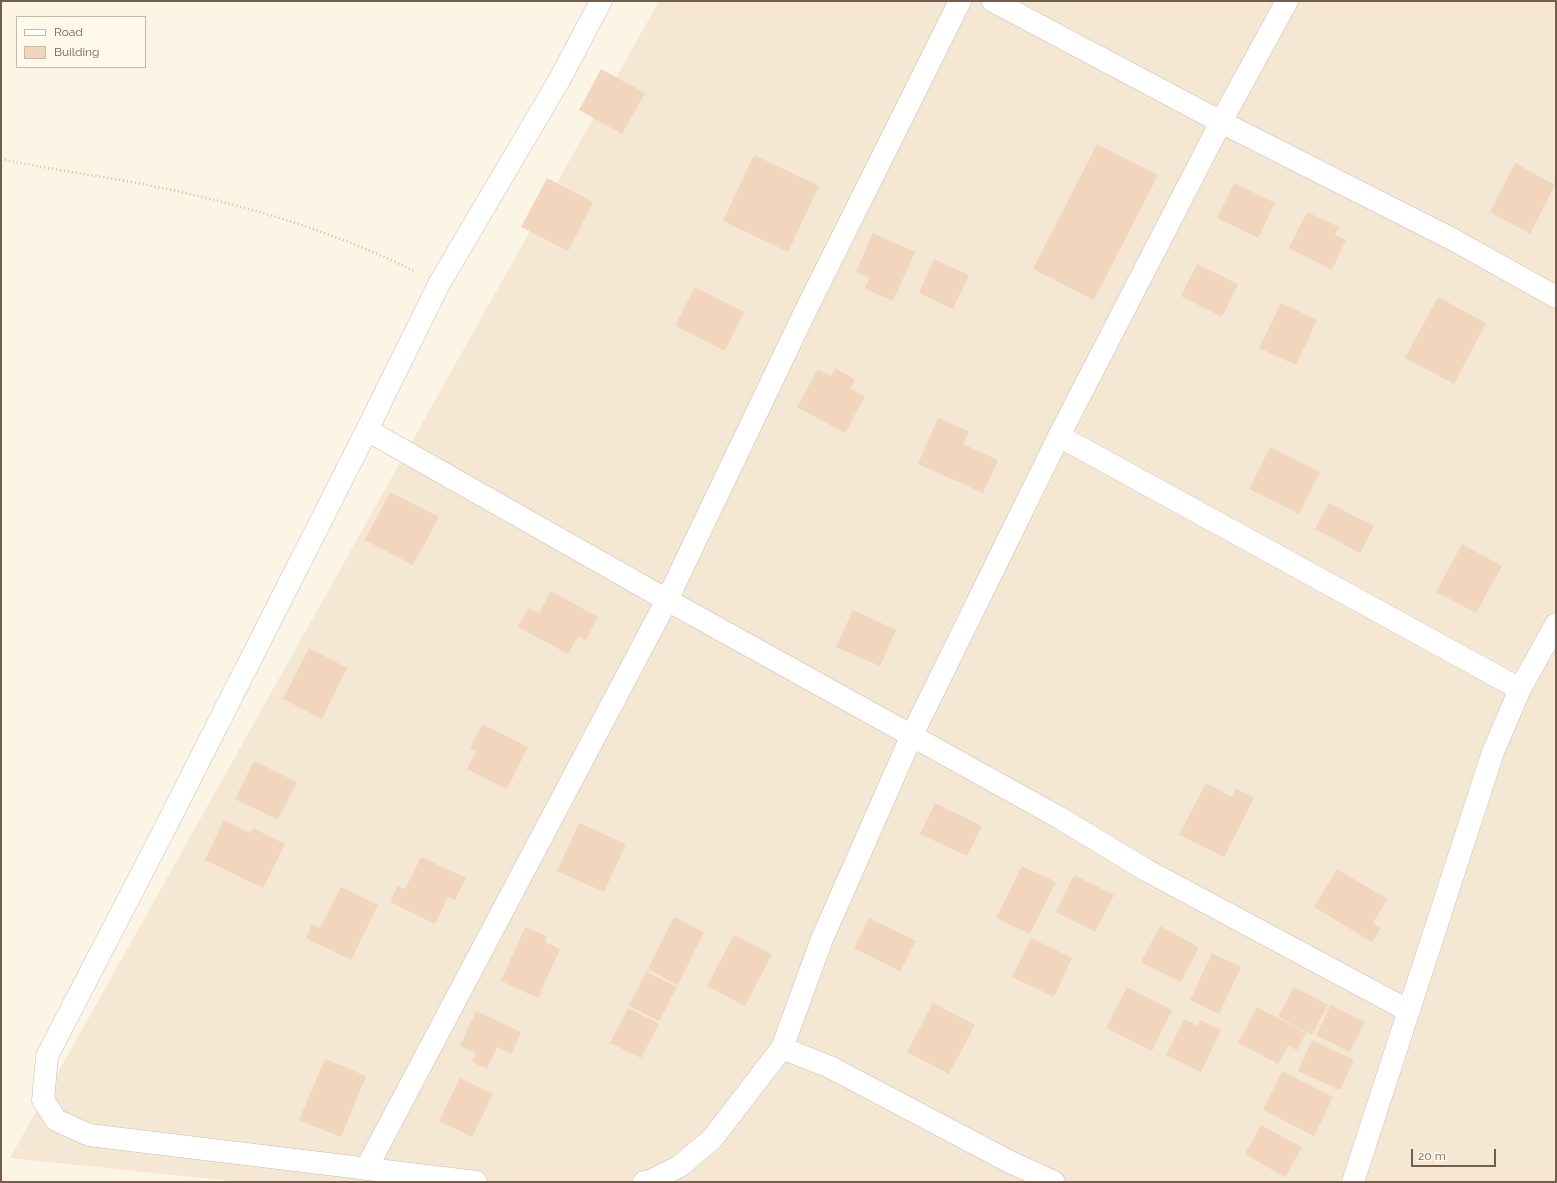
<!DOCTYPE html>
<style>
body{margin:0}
#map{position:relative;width:1557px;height:1183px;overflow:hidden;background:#fcf5e5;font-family:Raleway,sans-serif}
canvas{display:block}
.frame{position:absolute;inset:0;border:2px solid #755d4b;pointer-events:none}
.legend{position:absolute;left:16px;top:16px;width:130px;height:52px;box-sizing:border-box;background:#fff9ec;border:1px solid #c8bbac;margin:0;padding:5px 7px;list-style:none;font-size:12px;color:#755d4b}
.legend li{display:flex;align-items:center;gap:8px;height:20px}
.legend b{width:20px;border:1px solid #c8bbac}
.scale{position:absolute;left:1411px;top:1149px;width:85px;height:18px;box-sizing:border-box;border:2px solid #755d4b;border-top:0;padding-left:5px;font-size:12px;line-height:14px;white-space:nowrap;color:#755d4b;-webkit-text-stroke:3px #fff9ec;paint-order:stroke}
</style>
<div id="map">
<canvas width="1557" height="1183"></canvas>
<div class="frame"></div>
<ul class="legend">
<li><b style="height:5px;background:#fff"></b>Road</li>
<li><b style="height:11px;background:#f1d6bd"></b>Building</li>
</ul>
<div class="scale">20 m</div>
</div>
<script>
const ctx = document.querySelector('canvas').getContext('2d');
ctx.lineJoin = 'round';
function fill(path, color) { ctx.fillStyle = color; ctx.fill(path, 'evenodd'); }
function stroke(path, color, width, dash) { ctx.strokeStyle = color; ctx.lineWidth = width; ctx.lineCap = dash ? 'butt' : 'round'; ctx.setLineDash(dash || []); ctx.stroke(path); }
fill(new Path2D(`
 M659 1H1556V1182H240L10 1158Z`), '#f4e7d4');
fill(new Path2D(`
 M601 69 645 93 622 134 579 110Z
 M1097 144 1158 175 1094 300 1033 269Z
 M754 155 819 186 788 252 723 221Z
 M1515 163 1555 185 1530 234 1490 212Z
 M547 178 593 202 568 251 521 227Z
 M1234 183 1275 203 1258 238 1217 218Z
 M1307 212 1339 227 1335 235 1346 240 1332 270 1289 248Z
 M873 233 915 252 893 301 865 289 869 278 856 272Z
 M934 259 969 275 953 309 919 293Z
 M1197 264 1238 284 1222 317 1181 296Z
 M695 287 744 312 725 351 675 326Z
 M1438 297 1486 323 1454 384 1405 358Z
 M1281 303 1317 320 1296 365 1259 348Z
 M835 368 855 379 850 389 865 396 845 433 797 407 818 369 831 376Z
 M938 418 969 431 963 444 998 460 983 493 918 464Z
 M1270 447 1320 472 1299 514 1249 489Z
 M390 492 439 517 413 565 365 540Z
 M1329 503 1374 526 1360 553 1315 529Z
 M1462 544 1502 566 1476 613 1436 592Z
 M551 591 598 617 586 640 578 636 568 654 518 627 529 608 539 613Z
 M853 610 896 630 880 666 836 647Z
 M309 648 347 668 322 719 283 699Z
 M482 724 528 747 507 789 467 769 476 751 470 748Z
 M254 761 297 782 278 820 235 799Z
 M1206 783 1232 797 1236 789 1254 798 1224 857 1179 835Z
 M935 803 982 826 967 856 920 834Z
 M224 820 250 833 253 828 285 844 263 888 205 860Z
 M579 823 626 844 604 892 557 871Z
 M421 857 466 878 455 900 448 897 435 924 390 902 398 886 405 889Z
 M1022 866 1056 882 1030 934 996 918Z
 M1337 869 1387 899 1373 923 1381 928 1372 942 1314 907Z
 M1074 875 1114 895 1095 932 1056 912Z
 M341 887 378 905 351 960 306 938 312 924 320 928Z
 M674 917 704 932 678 985 648 969Z
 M869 918 916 941 900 971 854 948Z
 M1160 926 1199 947 1181 982 1141 962Z
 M525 927 547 936 545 942 560 949 538 998 501 981Z
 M734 935 772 954 745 1006 707 986Z
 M1031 938 1072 958 1054 997 1012 977Z
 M1212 953 1241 967 1219 1014 1190 1000Z
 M646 972 677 987 659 1021 629 1006Z
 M1127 987 1172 1010 1152 1051 1106 1028Z
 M1294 987 1328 1005 1312 1035 1278 1017Z
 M933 1003 975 1025 949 1074 907 1052Z
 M1331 1005 1365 1022 1350 1052 1316 1035Z
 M1257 1007 1306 1033 1297 1050 1288 1046 1278 1064 1238 1043Z
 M628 1008 659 1024 641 1058 610 1043Z
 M476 1011 521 1032 511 1054 497 1047 487 1069 472 1062 476 1054 460 1046Z
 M1184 1019 1198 1026 1200 1020 1221 1030 1201 1072 1166 1055Z
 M1312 1040 1354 1060 1340 1090 1298 1071Z
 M325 1059 366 1076 341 1137 299 1120Z
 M1282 1071 1333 1097 1314 1136 1263 1110Z
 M460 1078 493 1094 472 1137 439 1121Z
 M1261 1125 1302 1147 1285 1177 1245 1154Z`), '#f1d6bd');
const minor = new Path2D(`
 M993 1 1221 122 1452 239 1556 297
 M367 430 667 600 1060 818 1146 870 1409 1011
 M1059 436 1520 689
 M366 1169 667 600 804 314 960 1
 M476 1182 89 1135 56 1120 43 1100 47 1056 160 838 367 430 439 284 561 77 601 1
 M644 1182 650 1181 680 1166 712 1139 782 1048
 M1054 1182 1010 1162 830 1067 782 1048 822 939 912 735 1059 436 1221 122 1287 1
 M1353 1182 1493 752 1520 689 1556 624`);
stroke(minor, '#cebdac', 23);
stroke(new Path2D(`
 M1 159C48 169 95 175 142 184 235 202 330 229 416 272`), '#d6b9a0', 2.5, [1, 3]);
stroke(minor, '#fff', 22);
</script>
